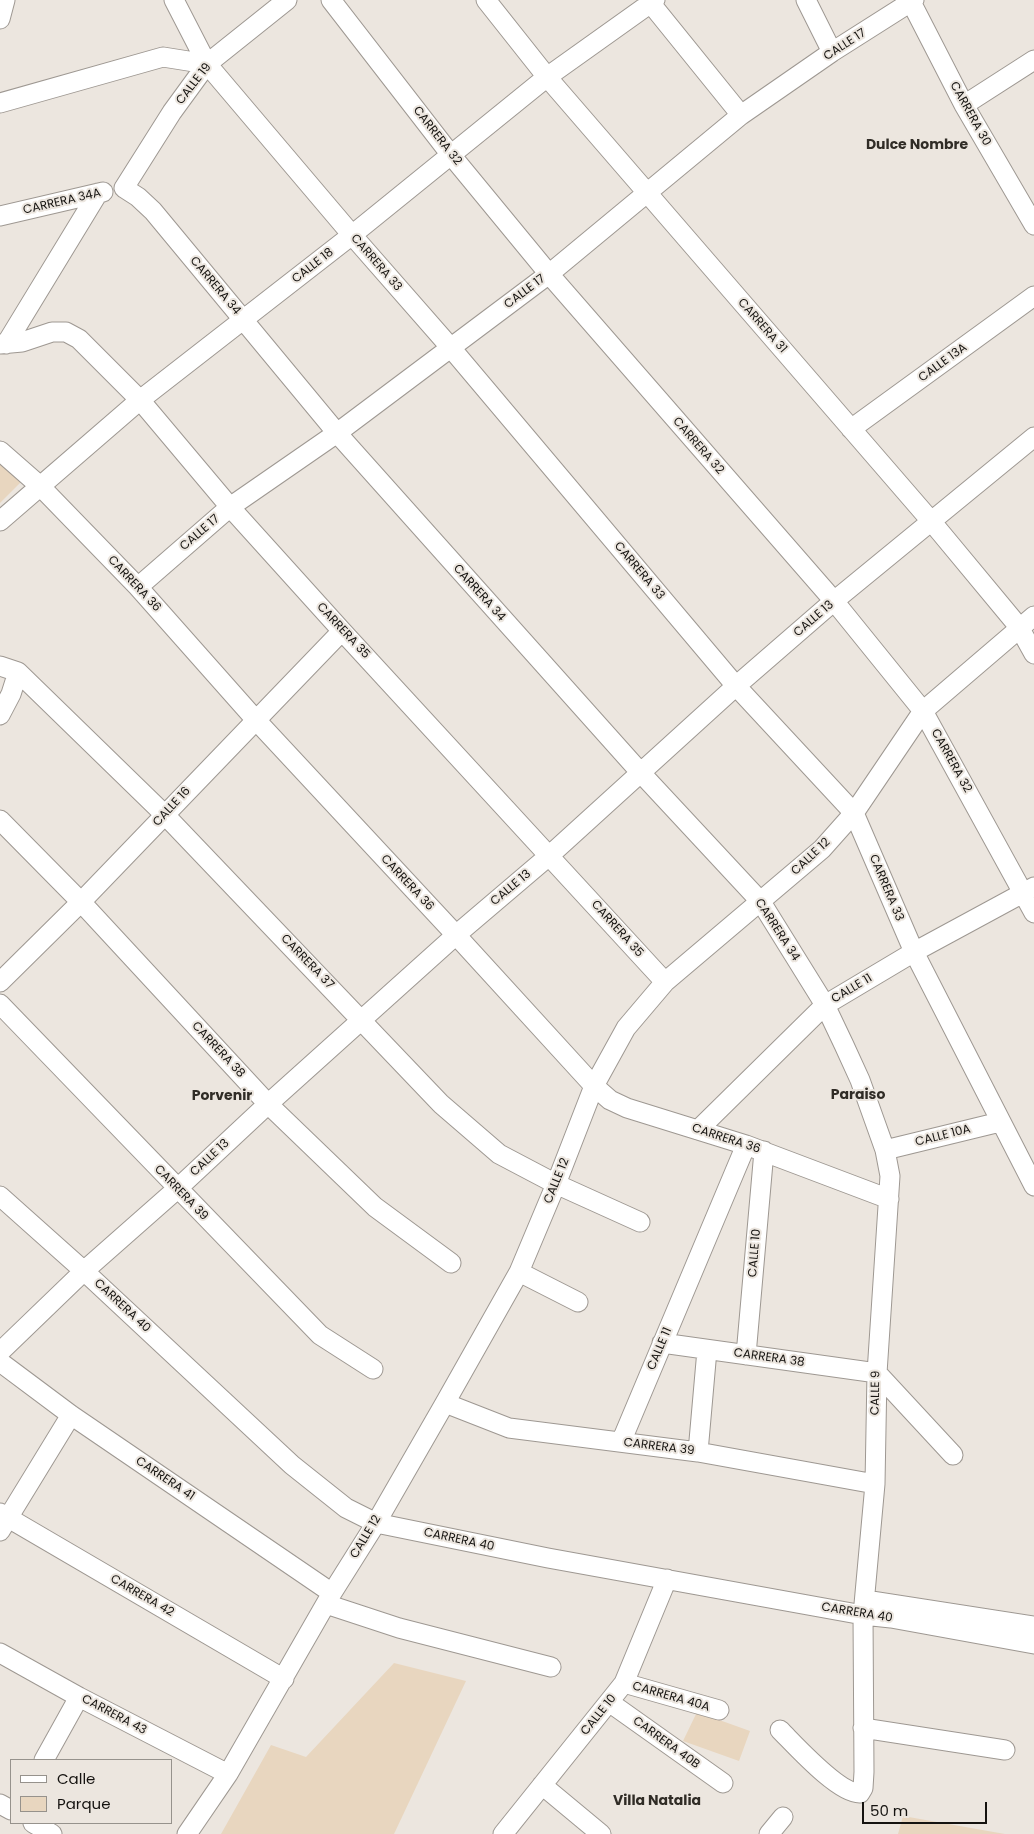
<!DOCTYPE html>
<style>
body{margin:0}
#map{position:relative;width:1034px;height:1834px;overflow:hidden;background:#ece6df;font-family:Poppins,sans-serif}
canvas{display:block}
.legend{position:absolute;left:10px;top:1759px;width:162px;height:65px;box-sizing:border-box;background:#ece6df;border:1px solid #96928c;margin:0;padding:6px 9px;list-style:none;font-size:15px;color:#151310}
.legend li{display:flex;align-items:center;gap:10px;height:25px}
.legend b{width:25px;border:1px solid #96928c}
.scale{position:absolute;left:862px;top:1802px;width:125px;height:22px;box-sizing:border-box;border:2px solid #151310;border-top:0;padding-left:6px;font-size:15px;line-height:18px;white-space:nowrap;color:#151310;-webkit-text-stroke:4px #ece6df;paint-order:stroke}
</style>
<div id="map">
<canvas width="1034" height="1834"></canvas>
<ul class="legend">
<li><b style="height:6px;background:#fff"></b>Calle</li>
<li><b style="height:14px;background:#e8d6bf"></b>Parque</li>
</ul>
<div class="scale">50 m</div>
</div>
<script>
const ctx = document.querySelector('canvas').getContext('2d');
ctx.lineJoin = 'round';
function fill(path, color) { ctx.fillStyle = color; ctx.fill(path, 'evenodd'); }
function stroke(path, color, width, dash) { ctx.strokeStyle = color; ctx.lineWidth = width; ctx.lineCap = dash ? 'butt' : 'round'; ctx.setLineDash(dash || []); ctx.stroke(path); }
function label(font, color, halo, rows, align = 'center') {
  ctx.font = font + ' Poppins,sans-serif'; ctx.lineWidth = 4; ctx.setLineDash([]); ctx.textBaseline = 'middle'; ctx.strokeStyle = halo; ctx.fillStyle = color; for (const [text, x, y, turn = 0] of rows) {
    ctx.save(); ctx.translate(x, y); ctx.rotate((+turn || 0) * Math.PI / 180); ctx.textAlign = isNaN(turn) ? turn : align; if (halo) ctx.strokeText(text, 0, 0); ctx.fillText(text, 0, 0); ctx.restore();
  }
}
fill(new Path2D(`
 M0 458 24 479 0 503Z
 M394 1663 466 1681 394 1834H221L271 1745 306 1757Z
 M697 1712 750 1731 739 1761 683 1741Z
 M903 1816 1005 1834H898Z`), '#e8d6bf');
const minor = new Path2D(`
 M174 0 207 64 352 235 451 348 736 686 854 813 914 952 1034 1186
 M331 0 451 155 549 274 834 601 923 711 1034 913
 M486 0 547 77 931 521 1019 627 1034 654
 M648 0 741 115
 M806 0 832 52
 M910 0 964 105 1034 225
 M0 19 5 0
 M0 103 163 57 207 64
 M964 105 1034 60
 M124 188 138 197 153 211 337 433 640 772 761 902 825 1005 844 1045 860 1080 885 1150 890 1176 877 1373 875 1484 863 1615 864 1772 863 1788 860 1793C839 1794 796 1746 780 1730
 M124 188 172 112 207 64 287 0
 M0 216 103 192
 M0 344 22 342 52 332H66L79 339 140 400 230 507 342 631 665 982
 M6 344 98 193
 M851 429 1034 296
 M0 451 40 486 138 587 255 719 456 935 594 1086 610 1100 627 1108 746 1145 889 1199
 M0 521 140 400 352 235 547 77 655 0
 M138 587 230 507 337 433 549 274 741 115 832 52 914 0
 M0 666 18 672 165 815 441 1104 499 1154 556 1184 640 1222
 M0 715 11 694 18 672
 M0 820 81 902 268 1104 375 1207 451 1263
 M0 982 81 902 342 631
 M0 1004 320 1335 373 1369
 M698 1130 825 1005 914 952 1034 887
 M885 1150 1000 1122
 M0 1196 84 1271 292 1465 346 1508 376 1523 548 1558 863 1615 891 1618 1034 1644
 M519 1272 578 1302
 M662 1343 877 1373 953 1455
 M0 1352 84 1271 177 1189 268 1104 456 935 550 855 736 686 834 601 1034 437
 M746 1355 764 1151
 M0 1362 71 1415 332 1593
 M445 1403 509 1428 698 1452 875 1484
 M621 1442 746 1145
 M698 1452 707 1350
 M0 1513 284 1679
 M0 1531 71 1415
 M865 1600 1034 1626
 M326 1604 399 1628 551 1667
 M0 1653 79 1697 228 1774
 M624 1683 719 1710
 M609 1702 723 1783
 M863 1728 1005 1750
 M44 1760 79 1697
 M542 1785 601 1834
 M0 1804 11 1810
 M33 1823 52 1834
 M187 1834 228 1774 332 1593 376 1523 445 1403 519 1272 556 1184 594 1086 626 1028 665 982 822 849 854 813 923 711 1034 616
 M503 1834 624 1683 667 1579
 M769 1834 783 1817`);
stroke(minor, '#9e9892', 21);
stroke(minor, '#fff', 19);
label('12px', '#151310', '#ece6df', [
 ["CALLE 17",845,45,-33],
 ["CALLE 19",194,84,-52],
 ["CARRERA 30",970,114,61],
 ["CARRERA 32",437,136,52],
 ["CARRERA 34A",62,202,-13],
 ["CARRERA 33",376,263,49],
 ["CALLE 18",313,266,-38],
 ["CARRERA 34",215,286,50],
 ["CALLE 17",525,292,-37],
 ["CARRERA 31",762,326,49],
 ["CALLE 13A",943,363,-36],
 ["CARRERA 32",698,446,49],
 ["CALLE 17",200,533,-41],
 ["CARRERA 33",639,571,50],
 ["CARRERA 36",134,584,47],
 ["CARRERA 34",479,593,48],
 ["CALLE 13",814,619,-41],
 ["CARRERA 35",343,631,47],
 ["CARRERA 32",951,761,61],
 ["CALLE 16",172,807,-47],
 ["CALLE 12",811,857,-43],
 ["CARRERA 36",407,883,47],
 ["CALLE 13",511,888,-40],
 ["CARRERA 33",886,888,67],
 ["CARRERA 35",617,929,48],
 ["CARRERA 34",777,930,57],
 ["CARRERA 37",307,962,46],
 ["CALLE 11",852,989,-31],
 ["CARRERA 38",218,1050,47],
 ["CALLE 10A",943,1136,-14],
 ["CARRERA 36",726,1139,18],
 ["CALLE 13",210,1158,-43],
 ["CALLE 12",557,1181,-68],
 ["CARRERA 39",181,1193,46],
 ["CALLE 10",755,1253,-85],
 ["CARRERA 40",122,1306,43],
 ["CALLE 11",660,1349,-67],
 ["CARRERA 38",769,1358,8],
 ["CALLE 9",876,1393,-89],
 ["CARRERA 39",659,1447,7],
 ["CARRERA 41",165,1479,34],
 ["CALLE 12",366,1537,-59],
 ["CARRERA 40",459,1540,12],
 ["CARRERA 42",142,1596,30],
 ["CARRERA 40",857,1613,9],
 ["CARRERA 40A",671,1697,16],
 ["CARRERA 43",114,1715,28],
 ["CALLE 10",599,1715,-51],
 ["CARRERA 40B",666,1743,36]
]);
label('bold 14px', '#302c26', '#ece6df', [
 ["Dulce Nombre",917,145],
 ["Paraiso",858,1095],
 ["Porvenir",222,1096],
 ["Villa Natalia",657,1801]
]);
</script>
